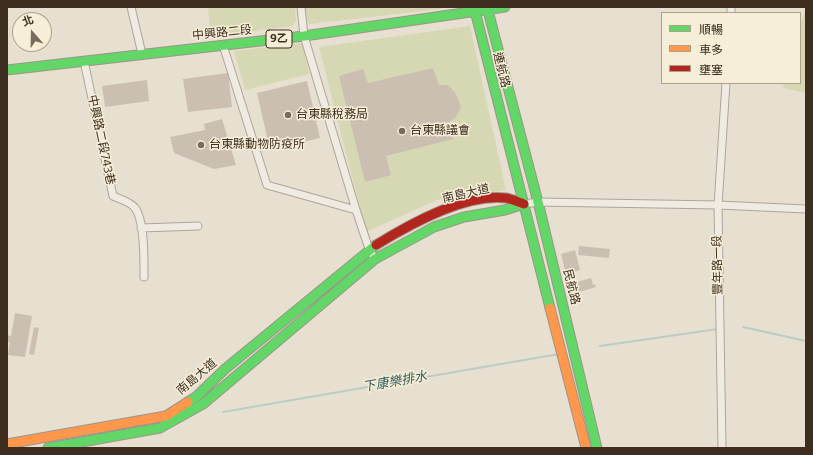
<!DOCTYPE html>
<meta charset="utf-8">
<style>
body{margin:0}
#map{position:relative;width:813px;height:455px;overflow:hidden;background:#e7e0d1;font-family:Bitter,"Noto Sans TC",serif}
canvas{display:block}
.frame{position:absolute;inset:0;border:8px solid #3d2e20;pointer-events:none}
.legend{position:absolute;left:661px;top:12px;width:140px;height:72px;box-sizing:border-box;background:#f7eed8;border:1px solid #ada18e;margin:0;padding:5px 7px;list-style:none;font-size:12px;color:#3d2e20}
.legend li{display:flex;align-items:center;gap:8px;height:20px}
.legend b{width:20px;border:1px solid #ada18e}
.north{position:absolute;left:12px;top:12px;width:40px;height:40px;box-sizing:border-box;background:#f7eed8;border:1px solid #ada18e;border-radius:50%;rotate:340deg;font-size:11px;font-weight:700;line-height:16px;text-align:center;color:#3d2e20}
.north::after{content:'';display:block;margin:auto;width:14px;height:18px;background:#786c5e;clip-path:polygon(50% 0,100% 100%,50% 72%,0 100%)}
</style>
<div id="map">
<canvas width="813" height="455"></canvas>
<div class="frame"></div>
<ul class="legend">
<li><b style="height:5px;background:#63d668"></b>順暢</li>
<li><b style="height:5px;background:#ff974d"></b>車多</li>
<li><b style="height:5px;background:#b3261e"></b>壅塞</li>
</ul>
<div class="north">北</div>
</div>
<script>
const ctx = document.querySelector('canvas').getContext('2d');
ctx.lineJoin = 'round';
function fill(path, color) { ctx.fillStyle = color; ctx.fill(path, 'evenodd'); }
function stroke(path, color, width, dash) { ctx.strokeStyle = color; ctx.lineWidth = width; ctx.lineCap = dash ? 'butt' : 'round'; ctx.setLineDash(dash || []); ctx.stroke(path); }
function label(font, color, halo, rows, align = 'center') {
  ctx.font = font + ' Bitter,"Noto Sans TC",serif'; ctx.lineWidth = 3; ctx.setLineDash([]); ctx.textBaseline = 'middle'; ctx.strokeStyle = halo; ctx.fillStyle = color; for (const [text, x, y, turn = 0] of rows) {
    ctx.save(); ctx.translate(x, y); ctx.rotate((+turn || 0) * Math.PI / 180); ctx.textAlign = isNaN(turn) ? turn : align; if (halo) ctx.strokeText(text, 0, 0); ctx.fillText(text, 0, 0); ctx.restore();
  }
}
fill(new Path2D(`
 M208 7H295L296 21 292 26 216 36 210 31Z
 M305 7H441V9L309 24 306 20Z
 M806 7V93L783 88 784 83H800V26Z
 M470 26 506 190 437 200 366 232 319 47Z
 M303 43 309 74 245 90 234 51Z`), '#d6d7b3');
stroke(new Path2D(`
 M743 327 806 341
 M600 346 718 329
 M223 412 559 354`), '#bcccc2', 2);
fill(new Path2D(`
 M433 68 439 85H448L456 94 461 107 456 117 448 123 453 139 386 156 391 175 365 182 339 76 363 69 368 83Z
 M228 73 232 107 188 112 183 79Z
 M147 80 149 101 105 107 102 86Z
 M307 81 320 138 270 150 257 93Z
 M222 119 236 165 214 169 174 153 170 137 205 130 204 124Z
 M579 246 610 249 609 258 578 255Z
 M575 250 580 270 566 274 561 254Z
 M591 278 593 285 595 284 596 287 573 294 570 284Z
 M15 313 32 316 25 357 8 355 10 342H7V335L11 336Z
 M34 327 39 328 34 355 29 354Z`), '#cbbfb2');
const street = new Path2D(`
 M131 7 142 54
 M301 7 304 36 356 210 369 249 375 259
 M731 13V7
 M223 45 267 185 356 210
 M84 61 113 196C120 199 131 202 135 208 145 221 144 261 144 277
 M524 204 538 202 718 205 806 209
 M141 228 198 226
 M722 448 718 205 726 83`);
const fast = new Path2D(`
 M474 7 550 308
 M487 7 538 202 597 448
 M7 70 304 36 505 7
 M188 402 196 397 225 369 376 245
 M48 448 160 428 203 404 375 259 434 227 464 217 505 210 524 204`);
const slow = new Path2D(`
 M550 308 586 448
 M7 444 166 416 188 402`);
const jam = new Path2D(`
 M376 245C410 224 465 193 506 198 512 199 518 202 524 204`);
stroke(street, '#ada599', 9);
stroke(fast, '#9c958a', 11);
stroke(slow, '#9c958a', 11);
stroke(jam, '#9c958a', 11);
stroke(street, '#efebe3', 7);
stroke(fast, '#63d668', 9);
stroke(slow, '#ff974d', 9);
stroke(jam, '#b3261e', 9);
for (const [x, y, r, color] of [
 [288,115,4,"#786c5e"],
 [402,131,4,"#786c5e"],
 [201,145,4,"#786c5e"]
]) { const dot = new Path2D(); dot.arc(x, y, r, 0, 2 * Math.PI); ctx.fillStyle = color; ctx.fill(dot); stroke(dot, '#f7eed8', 1.5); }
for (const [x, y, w] of [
 [279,39,26]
]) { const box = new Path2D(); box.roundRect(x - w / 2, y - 9, w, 18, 3); ctx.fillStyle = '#f7eed8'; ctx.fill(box); stroke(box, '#3d2e20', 1); }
label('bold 11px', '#3d2e20', null, [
 ["9乙",279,39]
]);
label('12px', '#3d2e20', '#f7eed8', [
 ["中興路二段",222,33,-6],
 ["連航路",501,70,76],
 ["中興路二段743巷",101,140,78],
 ["南島大道",466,194,-13],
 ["豐年路一段",718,265,-91],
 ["民航路",571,287,76],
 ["南島大道",197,377,-40]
]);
label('12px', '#3d2e20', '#f7eed8', [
 ["台東縣稅務局",296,115],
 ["台東縣議會",410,131],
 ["台東縣動物防疫所",209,145]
], 'left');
label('italic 13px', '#2f5d5a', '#f7eed8', [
 ["下康樂排水",395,382,-10]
]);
</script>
